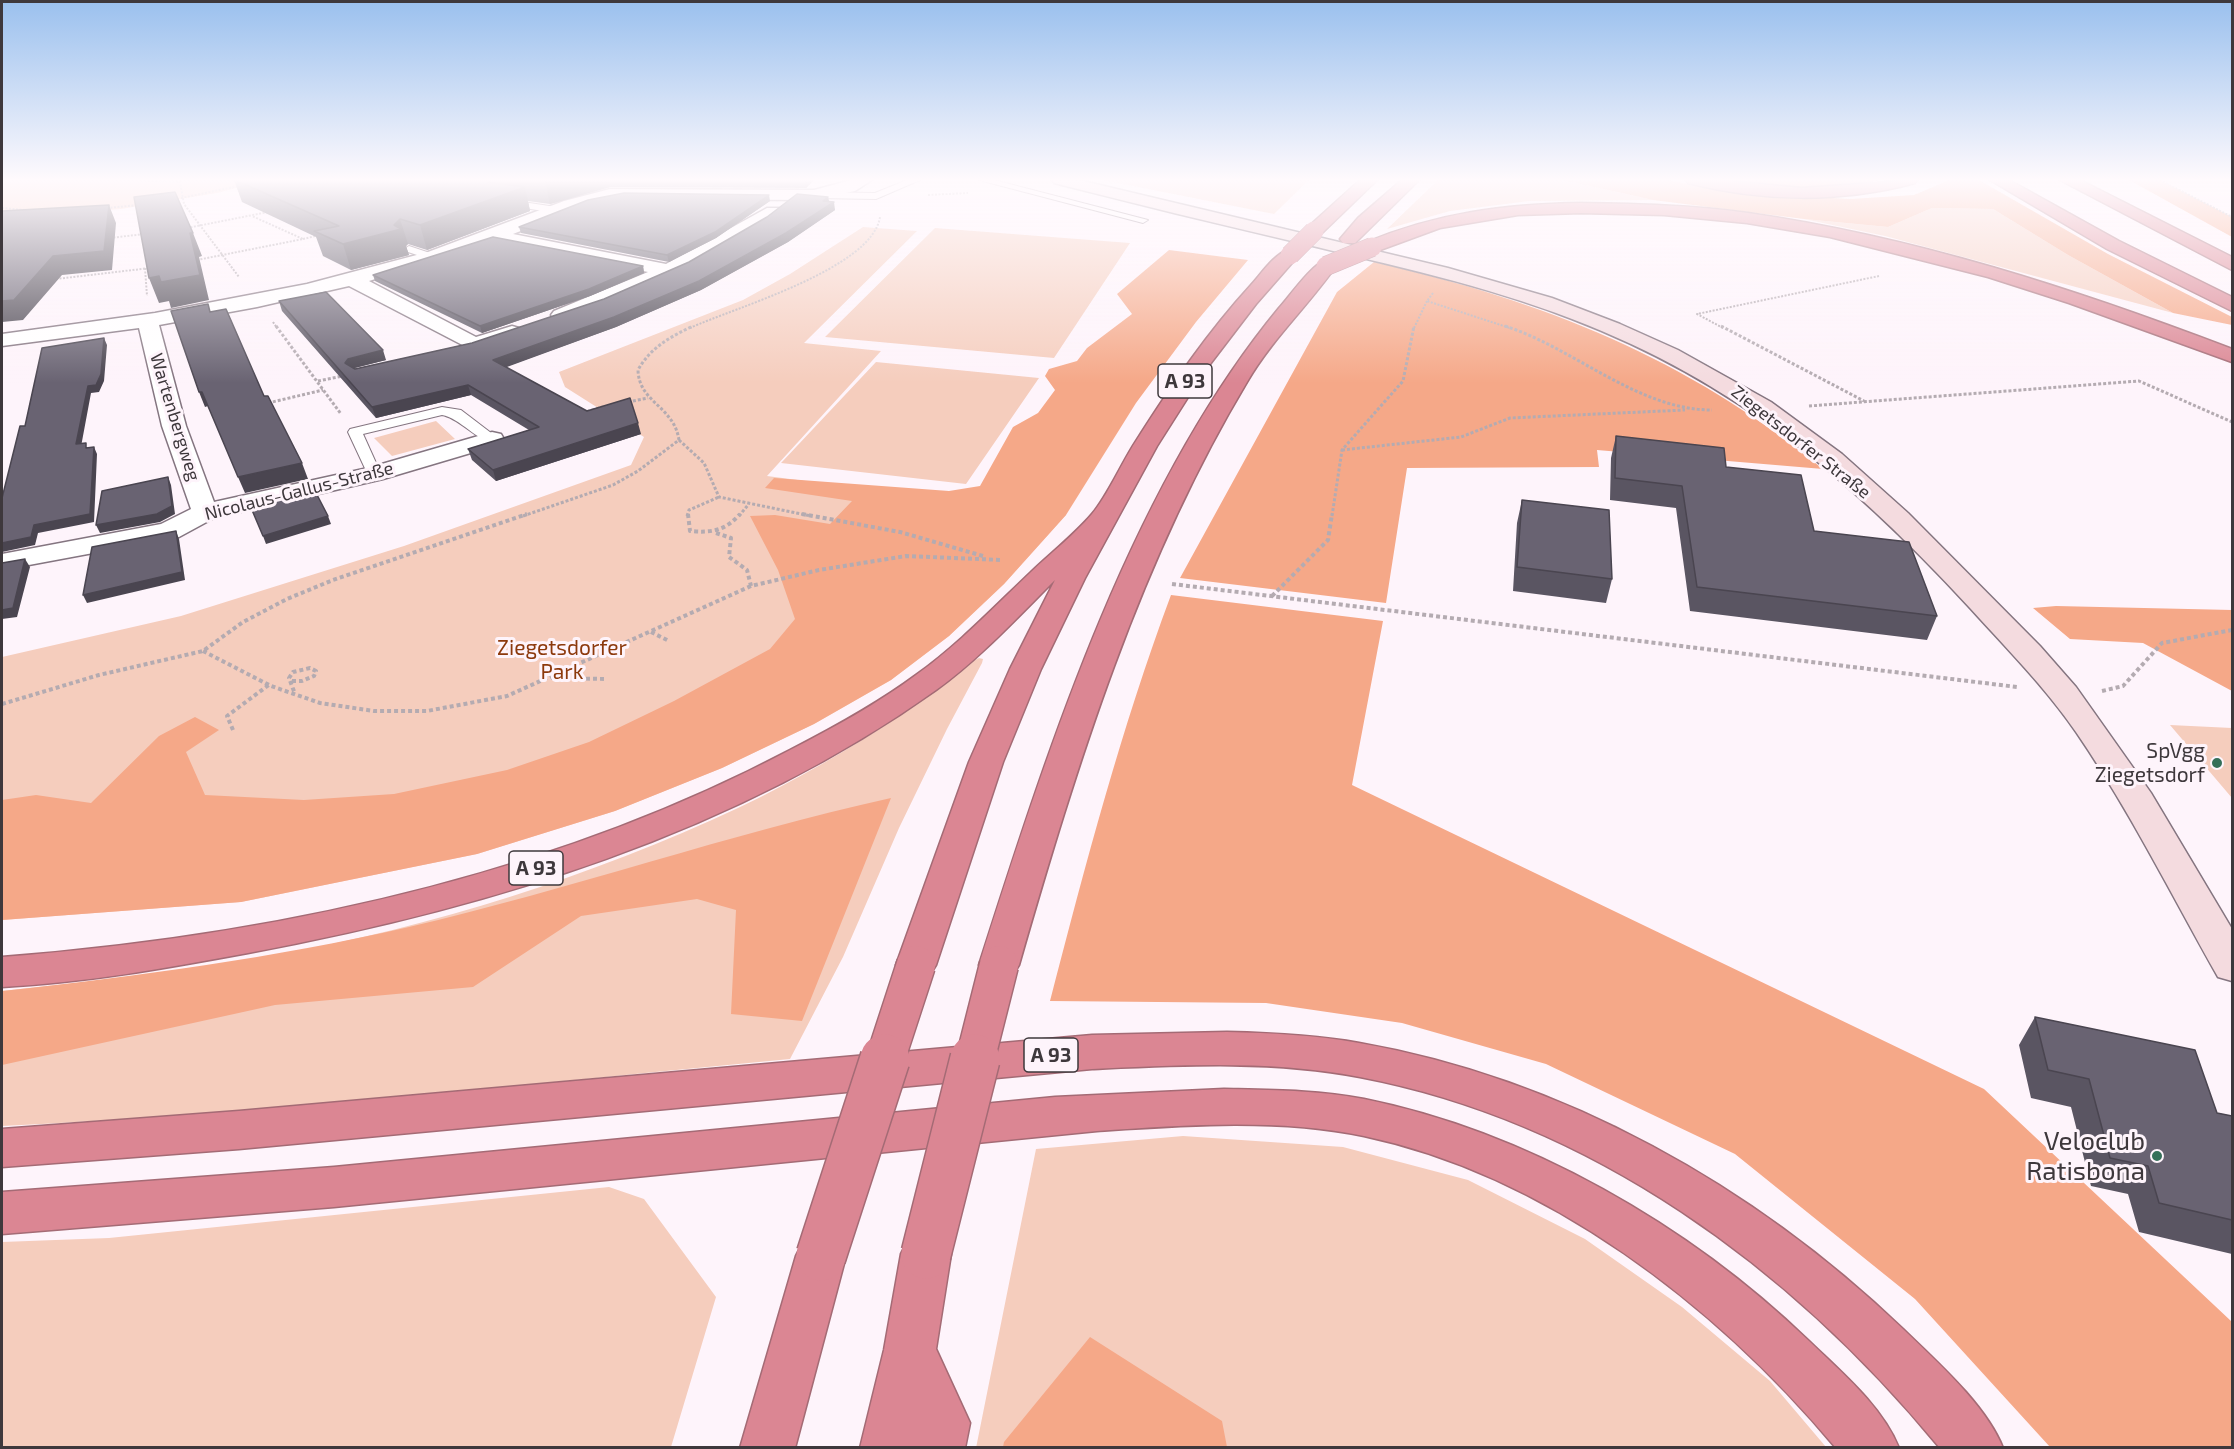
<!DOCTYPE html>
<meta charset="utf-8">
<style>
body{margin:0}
#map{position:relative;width:2234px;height:1449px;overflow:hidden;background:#fef4fb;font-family:"Exo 2",sans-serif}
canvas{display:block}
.frame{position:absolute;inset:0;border:3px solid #3e383c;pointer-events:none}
</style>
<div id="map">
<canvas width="2234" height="1449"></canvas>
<div class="frame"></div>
</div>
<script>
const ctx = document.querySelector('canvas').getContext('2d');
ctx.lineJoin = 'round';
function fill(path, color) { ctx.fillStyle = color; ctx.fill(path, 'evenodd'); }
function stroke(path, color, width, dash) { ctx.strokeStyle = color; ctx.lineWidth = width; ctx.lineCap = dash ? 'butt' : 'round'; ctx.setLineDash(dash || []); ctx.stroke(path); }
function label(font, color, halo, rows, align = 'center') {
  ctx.font = font + ' "Exo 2",sans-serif'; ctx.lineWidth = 6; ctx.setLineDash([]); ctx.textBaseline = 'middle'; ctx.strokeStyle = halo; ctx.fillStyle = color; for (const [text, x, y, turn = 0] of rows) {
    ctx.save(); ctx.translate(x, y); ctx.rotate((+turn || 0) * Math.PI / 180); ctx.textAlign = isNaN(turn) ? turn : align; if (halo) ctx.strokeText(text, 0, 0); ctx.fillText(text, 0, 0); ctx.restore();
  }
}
fill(new Path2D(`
 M2 180H267L217 193 121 209 86 212 2 211Z
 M1103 180H1309L1274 214Z
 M1438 180H1563L1653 200 1529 201 1450 211 1387 229Z
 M1932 208 1993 209 2068 255 2173 313 1885 236 1804 219 1888 227Z
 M863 227 917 231 804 343 881 351 767 476 1066 515 1004 584 949 636 891 680 814 724 722 768 615 811 477 854 241 902 2 920V657L181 616 404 546 631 465 644 437 565 387 559 372 743 300 790 274Z
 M935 228 1130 243 1054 358 825 337Z
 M876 362 1039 378 966 484 781 463Z
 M436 421 455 439 392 456 374 438Z
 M979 658 983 659 982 663 947 729 899 828 843 957 790 1059C528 1084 265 1113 2 1126V991C92 981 184 974 273 956 434 926 590 877 738 808 795 781 850 749 902 714 927 697 951 670 979 658Z
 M2170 725 2232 728V798Z
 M1183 1136 1343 1147 1468 1180 1585 1239 1682 1307 1770 1381 1826 1447 976 1448 1036 1149Z
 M609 1187 644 1199 716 1297 671 1447H2V1242L109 1238Z`), '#f5cdbd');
fill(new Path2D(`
 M1563 180H1666L1733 192 1850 199 1914 195 1949 180H1979L2108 254 2232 317V325L2173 313 2068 255 1993 209 1932 208 1888 227 1804 219 1653 200Z
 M1725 180H1879C1831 193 1774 187 1725 180Z
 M2129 180H2160L2232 217V237Z
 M1169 250 1248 260 1196 322 1136 403 1066 515 1004 584 949 636 891 680 814 724 722 768 615 811 477 854 241 902 2 920V800L36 795 91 803 159 736 195 717 219 730 186 752 205 795 304 800 394 794 507 770 589 742 674 701 770 649 795 619 778 570 750 516 775 515 830 524 852 501 765 488 774 478 949 491 980 486 1013 427 1038 413 1055 390 1045 376 1049 369 1077 361 1087 348 1132 314 1117 294Z
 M1374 262C1546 302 1685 357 1823 469L1597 450 1599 467 1407 468 1386 603 1180 578 1337 292Z
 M1171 595 1383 621 1352 785 1984 1089 2231 1321 2232 1447H2050L1915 1299 1735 1154 1546 1064 1402 1023 1266 1003 1050 1001C1086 862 1121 729 1171 595Z
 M2056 606 2232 610V691L2143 643 2070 639 2033 608Z
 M891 798 802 1021 731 1014 736 910 697 899 581 916 473 987 275 1005 2 1065V991C140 976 273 958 409 927 571 889 729 834 891 798Z
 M1090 1337 1222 1421 1227 1447H1003L1004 1442Z`), '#f5a888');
const lane = new Path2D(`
 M907 180H920L876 199 814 198 809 195 814 192 875 193Z
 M979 180H994L1148 220 1143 223Z
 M503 199 556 207 561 210 556 213 499 204V200Z
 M409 246 436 255 438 257 432 260 405 251 404 249Z
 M442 407 461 410 499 439 497 442C481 446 461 418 442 415L363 434 381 474 379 477H369L348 432 350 429Z`);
const street = new Path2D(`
 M851 180H872L855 191 814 200 610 199 576 209 513 234 666 264 767 208H779L782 212 676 274 561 321 554 319 551 315 554 311 648 272 494 241 369 281 476 337 512 326 519 328 523 332 519 336 474 351 349 286 257 307 159 325 186 426 214 502 368 468 492 432 501 434 504 439 501 444 383 479 214 518 179 537 2 570V554L161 524 191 509 162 426 139 328 2 346V334L155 313 307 284 428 252 564 201 610 189 814 190Z`);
const secondary = new Path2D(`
 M1052 180H1079L1448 268 1552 298 1620 324 1678 350 1771 402 1842 454 1908 513 2040 646 2076 687 2151 793 2232 929V981L2218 977C2171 894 2130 811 2076 732 2045 687 2007 649 1970 608 1852 480 1737 382 1572 319 1484 285 1391 265 1300 243 1218 224 1136 204 1054 183Z`);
const highway = new Path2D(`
 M1360 180H1377L1320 235H1308L1305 231 1308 227Z
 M1402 180H1419L1355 243H1343L1340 239 1358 218Z
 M1686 180H1717L1802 188 1917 180 1915 183C1841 203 1762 202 1688 183Z
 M1990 180H2009L2119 241 2232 297V311L2107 249Z
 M2060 180H2080L2232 257V270Z
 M1581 203C1637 204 1693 205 1748 213 1915 237 2075 289 2232 349V362L2069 303 1988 277 1830 237 1747 223 1664 215 1581 213 1518 215 1440 228 1372 253 1363 247 1365 243C1435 213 1506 204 1581 203Z
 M1290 249 1299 255 1256 304 1204 372 1157 446 1085 578 1041 669 1003 762 936 965 930 975 916 980 902 975 896 965 969 762 1010 669 1055 580C1019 616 977 661 936 690 734 834 489 908 248 953 167 968 84 983 2 987V957C271 936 549 877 790 750 833 728 877 704 916 675 957 646 994 607 1031 572 1051 553 1075 534 1092 514 1108 495 1122 462 1136 441 1171 386 1207 333 1251 285 1262 273 1274 254 1290 249Z
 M1326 260 1336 266C1308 306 1272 339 1247 382 1139 562 1077 764 1019 965L1013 975 999 980 985 975 979 965C1049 746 1131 487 1279 308 1290 296 1312 264 1326 260Z
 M1227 1032C1271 1033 1316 1035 1359 1043 1564 1079 1755 1187 1903 1329 1937 1362 1986 1405 2003 1448H1940C1792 1268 1592 1121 1360 1077 1272 1060 1181 1065 1092 1069L239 1149 2 1167V1129L239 1111 1092 1035Z
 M1224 1089C1271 1090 1318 1090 1364 1099 1527 1132 1690 1226 1809 1341 1841 1372 1882 1406 1899 1448H1836C1717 1306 1548 1175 1364 1136 1277 1118 1185 1125 1097 1131L334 1207 2 1234V1192L334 1167 1055 1097Z
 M926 1232 943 1238 951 1254 936 1349 970 1423 965 1448H860L884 1350 901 1254 909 1238Z
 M821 1234 838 1240 846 1256 795 1448H740L796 1256 804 1240Z`);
stroke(lane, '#847580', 2);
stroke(street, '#847580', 3);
stroke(secondary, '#847580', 3);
stroke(highway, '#a46b75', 3);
stroke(new Path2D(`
 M120 180 180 182
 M184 180 180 182 184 204 239 277
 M2160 180 2232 217
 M928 195 968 193
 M181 198 238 186
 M2 208 25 210
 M107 208 138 205
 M187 228 268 212
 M110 238 144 234
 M303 239 320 235
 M197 260 303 239 252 216
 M145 268 147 296
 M56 279 150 268
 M1433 293 1427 301 1510 328
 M273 322 277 328
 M690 328C733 308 872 269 880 217
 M1414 328 1427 301
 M1723 328 1697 314 1879 276`), '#b4abb1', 2, [2, 1.5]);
stroke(new Path2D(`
 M276 326 341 414
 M1505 326C1574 348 1638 410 1712 410
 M1721 326 1864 401
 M318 381 343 376
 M628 402 648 398
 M268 403 323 390
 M1809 406 2139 381 2232 422
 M582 413 603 407
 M679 440 704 463 719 497 811 516
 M1342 450 1461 437 1510 418 1685 410
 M523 516 613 485 638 471 679 440C674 406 639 403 638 370 650 348 670 337 693 326
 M687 516 689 510 719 497
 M739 516 748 505
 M1332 516 1342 450 1403 381 1414 326`), '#b4abb1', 3, [3, 2]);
stroke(new Path2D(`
 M688 514 690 531C711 533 725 531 740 514
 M802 514 900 532 983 556
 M716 533 731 538 729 557 747 570 751 586
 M1172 584 2017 687
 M1272 596 1328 540 1332 514
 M651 632 669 641
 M203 651 271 686 320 703 374 711H427L507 696 751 586 819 570 906 556 1002 560
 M551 678 607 679
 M292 681H302L314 676 316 671 310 668 293 672 289 678 295 694
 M2102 691 2123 686 2162 643 2232 630
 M2 704 99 675 203 651 243 622 287 599 333 580 527 514
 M233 730 227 716 270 684`), '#b4abb1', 4, [4, 3]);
fill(lane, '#fff');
fill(street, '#fff');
fill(secondary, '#f4dbdf');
fill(highway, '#db8693');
const highwayBridgeFar2 = new Path2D(`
 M1290 255 1314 231
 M1326 266 1372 247`);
const highwayBridgeFar1 = new Path2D(`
 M885 1060 916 965
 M975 1060 999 965`);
const highwayBridge = new Path2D(`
 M926 1254 975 1059
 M821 1256 885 1059`);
stroke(highwayBridgeFar2, '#a46b75', 20, []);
stroke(highwayBridgeFar1, '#a46b75', 41, []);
stroke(highwayBridge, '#a46b75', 52, []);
stroke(highwayBridgeFar2, '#db8693', 19);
stroke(highwayBridgeFar1, '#db8693', 38);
stroke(highwayBridge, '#db8693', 49);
fill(new Path2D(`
 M234 180H814L806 188 610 187 550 204 528 201 530 211 427 250 408 244 406 246 409 255 351 270 323 256 316 237 242 202Z
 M828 197 829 201 835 210 788 242 701 290 616 327 505 367 587 411 641 434 496 481 472 460 468 449 529 430 471 395 376 418 282 311 279 301 386 360 354 368 355 369 472 343 604 299 689 262Z
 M770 201 716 238 669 262 521 233 519 227Z
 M643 266 644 273 590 296 482 333 375 281 373 275Z
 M1616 436 1726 467 1814 531 1937 616 1927 640 1690 611 1676 508 1610 500 1611 458Z
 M1522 500 1612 579 1606 603 1513 591 1517 523Z
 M2035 1017 2217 1113 2232 1116V1254L2139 1232 2128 1194 2091 1186 2071 1107 2031 1098 2019 1045Z`), '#5a5562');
fill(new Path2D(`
 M484 180H492L496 196 525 187 530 211 427 250 420 225Z
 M545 180H609L610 187 550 204Z
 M805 180H814L806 188Z
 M769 195 770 201 716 238 669 262 667 255Z
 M828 197 829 205 834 202 835 210 788 242 701 290 616 327 496 371 493 360Z
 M109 205 116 223 112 270 62 275 23 320 2 322V301L53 256Z
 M400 219 408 244 406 246 409 255 351 270 343 244 394 225Z
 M190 233H193L202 256 199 257 209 300 171 308 169 301 159 303 149 278 159 276Z
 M643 266 644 273 590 296 482 333 480 326Z
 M104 338 107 345 104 381 99 392 91 393 80 452 76 444 88 386Z
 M383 350 386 360 351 369 345 363 348 359Z
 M468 385 471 395 376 418 372 407Z
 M199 392H202L208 406 205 407Z
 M638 423 641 434 496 481 493 470Z
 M94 447 97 454 94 522 38 533 35 545 2 552V543Z
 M302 463 308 479 245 493 238 477Z
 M168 477 171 485 175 514 160 522 100 533 96 525Z
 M328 516 331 524 266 544 263 536Z
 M176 531 179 539 185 580 87 603 83 595Z
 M25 559 30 567 17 617 2 619V610Z`), '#4a4550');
const building = new Path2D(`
 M235 180H485L487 182 525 187 420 225 400 219 394 225 401 229 343 244 314 231 339 226Z
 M175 192 193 233H190L200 275 161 282 159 276 149 278 134 197Z
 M624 193 769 195 715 232 667 255 519 227 588 200Z
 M797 194 828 197 823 201 834 202 786 233 699 281 614 317 493 360 587 411 630 398 638 423 493 470 468 449 539 427 468 385 372 407 279 301 326 292 383 350 348 359 345 363 355 369 472 343 604 299 689 262 767 217Z
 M109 205 104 251 53 256 14 300 2 301V211Z
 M493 237 643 266 589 289 480 326 373 275Z
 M208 304 210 312 226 309 264 396H268L302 463 238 477 202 392H199L171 311Z
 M104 338 101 374 96 385 88 386 76 444 86 443V448L94 447 90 514 34 525 31 537 2 543V498L20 426H25L42 348Z
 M1616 436 1724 448 1726 467 1801 475 1814 531 1909 542 1937 616 1697 587 1682 486 1615 478Z
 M168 477 172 506 157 514 96 525 102 491Z
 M314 489 328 516 263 536 249 503Z
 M1522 500 1609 510 1612 579 1517 567Z
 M176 531 182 572 83 595 92 547Z
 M25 559 13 608 2 610V563Z
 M2035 1017 2195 1050 2217 1113 2232 1116V1220L2159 1203 2148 1166 2110 1158 2089 1079 2048 1070Z`);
fill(building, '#696372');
stroke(building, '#4a4550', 1.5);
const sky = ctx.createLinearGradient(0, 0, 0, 383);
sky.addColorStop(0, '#9ac0ee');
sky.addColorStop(0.47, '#fffafd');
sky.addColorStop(1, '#fffafd00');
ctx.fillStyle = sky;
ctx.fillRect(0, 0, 2234, 383);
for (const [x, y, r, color] of [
 [2217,763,6,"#357059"],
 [2157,1156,6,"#357059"]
]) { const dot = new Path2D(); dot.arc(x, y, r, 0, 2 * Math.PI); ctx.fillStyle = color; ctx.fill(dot); stroke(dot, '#fef4fb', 2); }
label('18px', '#3e383c', '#fef4fb', [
 ["Wartenbergweg",175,417,73],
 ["Ziegetsdorfer Straße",1801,442,38],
 ["Nicolaus-Gallus-Straße",299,491,-14]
]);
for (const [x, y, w] of [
 [1185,381,54],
 [536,868,54],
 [1051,1055,54]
]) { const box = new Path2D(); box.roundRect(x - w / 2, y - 17, w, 34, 4.5); ctx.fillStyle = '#fef4fb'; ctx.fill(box); stroke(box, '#3e383c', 1.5); }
label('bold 20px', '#3e383c', null, [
 ["A 93",1185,381],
 ["A 93",536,868],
 ["A 93",1051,1055]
]);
label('21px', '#8c390c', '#fef4fb', [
 ["Ziegetsdorfer",562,648],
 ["Park",562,672]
]);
label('21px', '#3e383c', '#fef4fb', [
 ["SpVgg",2205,751],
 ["Ziegetsdorf",2205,775]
], 'right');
label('26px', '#3e383c', '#fef4fb', [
 ["Veloclub",2145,1141],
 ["Ratisbona",2145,1171]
], 'right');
</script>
